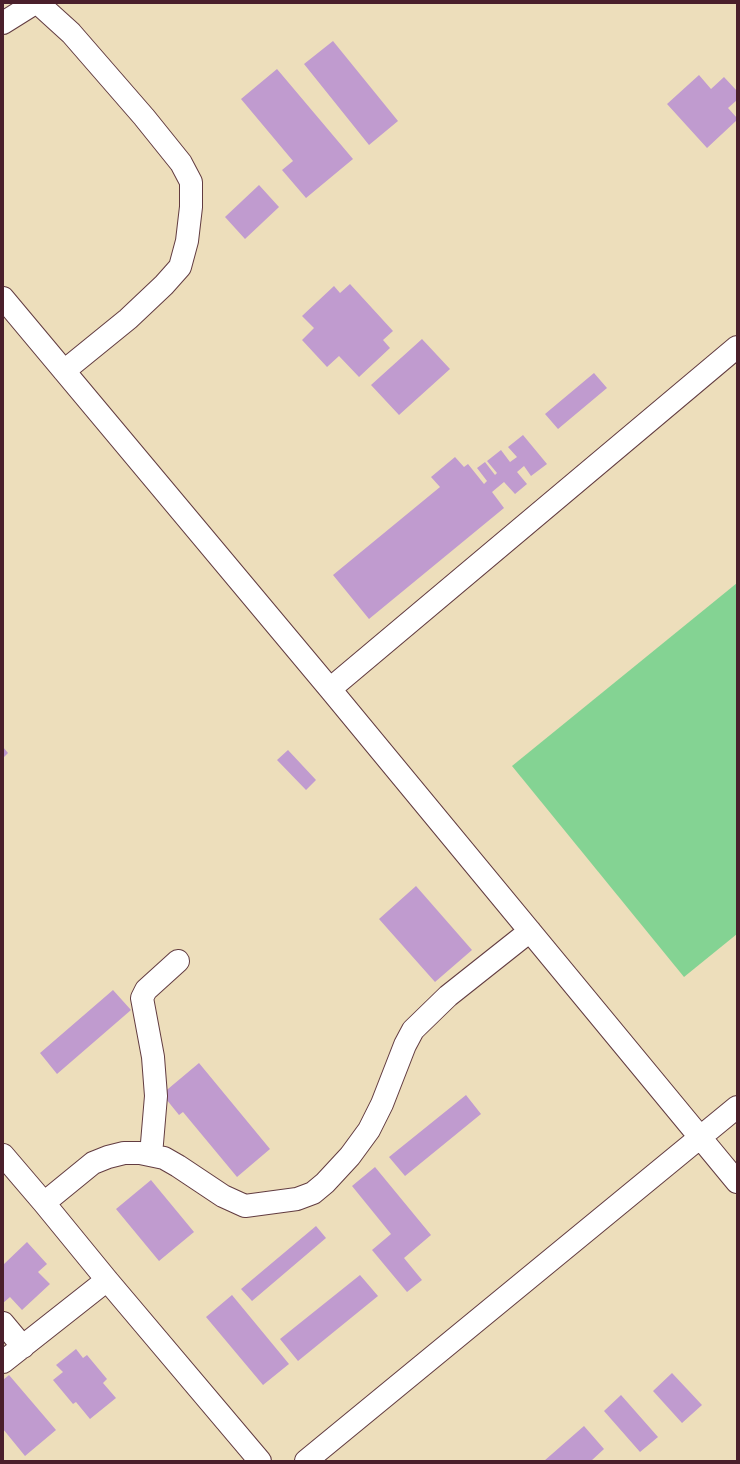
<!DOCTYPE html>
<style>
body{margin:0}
#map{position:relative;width:740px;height:1464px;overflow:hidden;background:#eddebb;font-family:Cardo,serif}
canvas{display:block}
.frame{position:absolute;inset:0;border:4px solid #4a1f2b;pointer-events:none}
</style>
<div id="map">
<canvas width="740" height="1464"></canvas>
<div class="frame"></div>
</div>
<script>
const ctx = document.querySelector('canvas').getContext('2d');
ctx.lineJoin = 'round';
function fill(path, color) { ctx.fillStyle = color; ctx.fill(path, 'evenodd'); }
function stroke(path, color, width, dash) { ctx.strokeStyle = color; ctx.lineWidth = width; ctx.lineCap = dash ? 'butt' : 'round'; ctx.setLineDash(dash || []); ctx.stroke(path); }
fill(new Path2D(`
 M737 583V934L684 977 512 766Z`), '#84d393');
fill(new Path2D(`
 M333 41 398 121 369 145 304 64Z
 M277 69 353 159 306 198 282 170 293 161 241 99Z
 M699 75 711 89 724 77 737 91V100L728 108 737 118V120L707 148 667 104Z
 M259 185 279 207 245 239 225 217Z
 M350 284 393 331 383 340 390 348 359 377 339 356 327 367 302 340 314 328 302 316 334 286 340 293Z
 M422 339 450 369 399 415 371 385Z
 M594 373 607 388 558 429 545 414Z
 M523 435 547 464 531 476 524 466 517 472 527 484 515 494 504 482 492 492 504 508 369 619 333 575 440 487 431 477 455 457 464 467 468 464 484 484 487 481 477 468 485 462 495 475 497 473 487 461 501 450 510 462 517 457 508 447Z
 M3 747 8 753 3 758Z
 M288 750 316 780 306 790 277 760Z
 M416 886 472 950 435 982 379 919Z
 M113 990 131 1010 57 1074 40 1053Z
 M199 1063 270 1149 237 1177 183 1112 179 1115 162 1094Z
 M466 1095 481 1114 405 1176 389 1157Z
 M375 1167 431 1235 404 1258 422 1280 407 1292 372 1250 391 1234 352 1186Z
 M151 1180 194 1232 159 1261 116 1209Z
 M316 1226 326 1238 252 1301 241 1289Z
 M27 1242 47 1264 38 1272 50 1284 22 1310 10 1297 3 1303V1265Z
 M360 1275 378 1296 298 1361 280 1339Z
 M232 1295 289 1364 263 1385 206 1317Z
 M76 1349 83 1358 87 1355 107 1379 103 1383 116 1398 90 1419 76 1402 73 1404 53 1380 63 1372 56 1365Z
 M672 1373 702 1405 682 1423 653 1391Z
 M9 1375 56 1430 25 1456 3 1429V1380Z
 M621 1395 658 1437 640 1452 604 1411Z
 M584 1426 604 1449 591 1461H544Z`), '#c09bcf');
const minor = new Path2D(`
 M38 3 71 33 144 117 181 163 191 182V207L187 241 180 267 164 285 128 319 64 371
 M3 23 35 3
 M3 298 330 689 737 1182
 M330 689 737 347
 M3 1155 44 1203 107 1280 260 1461
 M151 1155 156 1096 153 1057 142 998 146 990 178 961
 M44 1203 93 1163 108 1157 124 1153H140L164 1158 178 1166 223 1196 245 1206 297 1199 313 1193 325 1183 350 1156 369 1130 382 1104 405 1045 413 1030 448 996 530 931
 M3 1323 23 1347
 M3 1362 107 1280
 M306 1461 737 1107`);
stroke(minor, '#623c41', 24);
stroke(minor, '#fff', 22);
</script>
